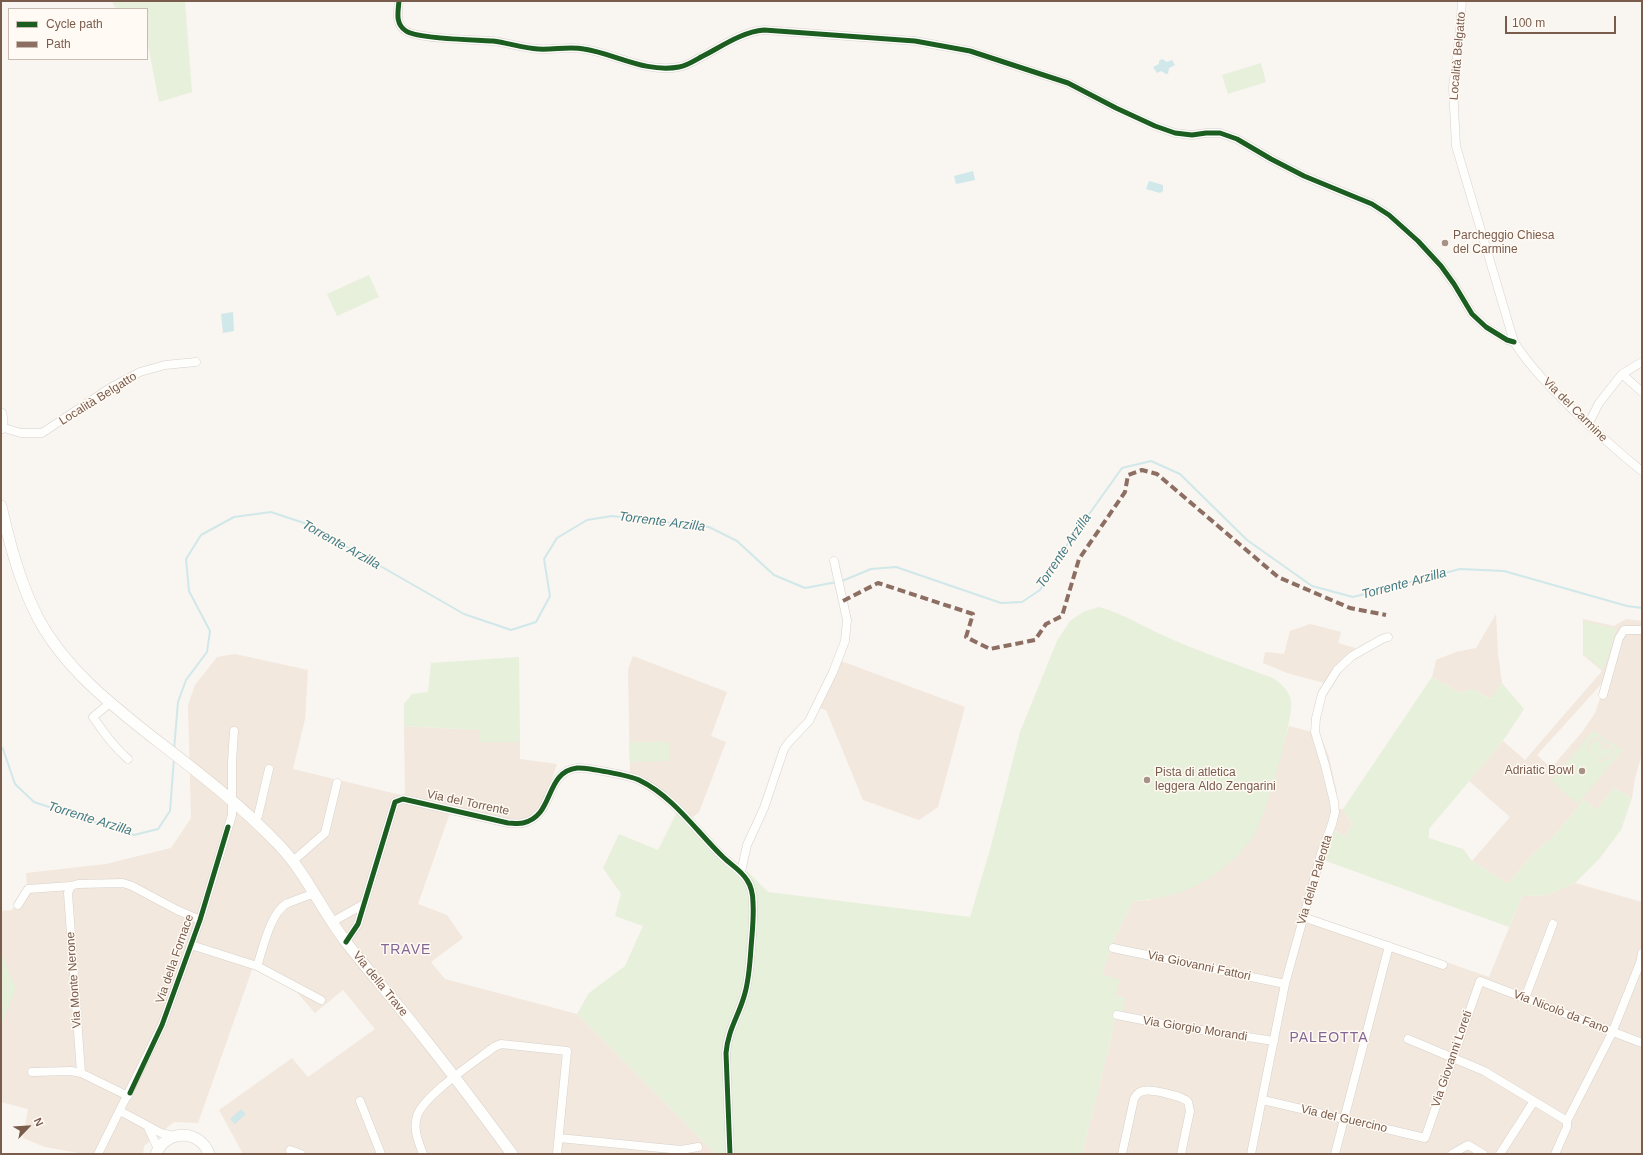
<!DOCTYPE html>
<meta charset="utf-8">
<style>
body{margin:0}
#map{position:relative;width:1643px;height:1155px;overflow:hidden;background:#f9f5f0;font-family:Arial,sans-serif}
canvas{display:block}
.frame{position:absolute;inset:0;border:2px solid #7a5c4d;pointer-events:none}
.legend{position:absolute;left:8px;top:8px;width:140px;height:52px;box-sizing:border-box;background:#fffaf3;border:1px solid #cabbb1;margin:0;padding:5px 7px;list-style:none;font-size:12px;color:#7a5c4d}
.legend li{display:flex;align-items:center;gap:8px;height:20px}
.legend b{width:20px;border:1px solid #cabbb1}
.north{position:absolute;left:8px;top:1107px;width:40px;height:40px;-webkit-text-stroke:3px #fffaf3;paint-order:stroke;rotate:65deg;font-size:11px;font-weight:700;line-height:16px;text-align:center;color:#7a5c4d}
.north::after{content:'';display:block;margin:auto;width:14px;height:18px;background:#7a5c4d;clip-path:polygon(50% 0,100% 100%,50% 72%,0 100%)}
.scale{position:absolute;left:1505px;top:16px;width:111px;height:18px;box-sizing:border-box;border:2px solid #7a5c4d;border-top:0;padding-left:5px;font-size:12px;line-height:14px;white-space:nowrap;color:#7a5c4d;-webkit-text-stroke:3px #fffaf3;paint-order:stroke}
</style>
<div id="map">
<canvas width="1643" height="1155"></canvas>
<div class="frame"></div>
<ul class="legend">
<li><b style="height:5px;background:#1b5e20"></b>Cycle path</li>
<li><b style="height:5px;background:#8d6e63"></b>Path</li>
</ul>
<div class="north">N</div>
<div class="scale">100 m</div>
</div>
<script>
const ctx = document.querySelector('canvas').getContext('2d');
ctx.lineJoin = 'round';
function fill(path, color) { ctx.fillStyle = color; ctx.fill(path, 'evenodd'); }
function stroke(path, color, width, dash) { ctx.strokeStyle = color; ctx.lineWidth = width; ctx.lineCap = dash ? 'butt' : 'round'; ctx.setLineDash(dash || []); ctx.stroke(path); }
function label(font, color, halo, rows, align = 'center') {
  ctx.font = font + ' Arial,sans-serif'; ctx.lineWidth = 3; ctx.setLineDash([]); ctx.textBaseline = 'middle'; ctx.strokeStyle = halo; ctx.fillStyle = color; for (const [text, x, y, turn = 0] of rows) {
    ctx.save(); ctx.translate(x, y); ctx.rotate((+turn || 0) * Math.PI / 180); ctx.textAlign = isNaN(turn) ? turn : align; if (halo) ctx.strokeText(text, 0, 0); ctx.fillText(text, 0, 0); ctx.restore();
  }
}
fill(new Path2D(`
 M1496 614 1498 654 1502 683 1491 699 1472 689 1460 693 1432 677 1436 660 1456 652 1476 648Z
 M1583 619 1614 626 1626 619 1642 621V754L1635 778 1632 798 1614 788 1596 810 1584 800 1554 836 1531 856 1508 884 1472 861 1510 817 1469 781 1503 741 1525 760 1602 671 1583 655ZM1604 681 1601 696 1595 713 1583 731 1551 768 1537 755Z
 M1310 624 1341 632 1338 643 1355 648 1335 668 1324 683 1287 673 1263 663 1265 652 1284 654 1290 631Z
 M235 654 308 670 305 719 293 769 405 796 404 726 479 730 480 742H520V759L557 764 544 802 532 816 522 820H508L452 807 418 904 447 915 463 938 431 962 445 979 577 1014 716 1154H243L219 1110 292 1058 308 1077 375 1029 343 990 315 1013 294 989 253 967 198 1123 174 1122 144 1146 143 1154H84L45 1147 23 1138 28 1109 1 1102V911L12 910 27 887 26 873 106 864 171 848 191 818 188 705 195 685 217 657Z
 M633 656 727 692 711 736 726 742 699 812 692 818 672 797 647 780 630 773 628 669Z
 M841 661 965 707 938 807 919 820 863 800 826 710 819 708Z
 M1289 726 1320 734 1329 757 1337 793V809H1343L1352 824 1346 837 1334 830 1323 860 1308 914 1489 977 1522 896 1547 895 1575 883 1642 902V1154H1082L1109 1047 1116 1012 1125 998 1115 996 1102 974 1112 944 1133 901 1150 900 1256 830 1263 813Z`), '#f2e8de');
fill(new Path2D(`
 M112 1H185L192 92 159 102 147 40V9H117L114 6Z
 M1261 63 1266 82 1228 94 1222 75Z
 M369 275 379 297 337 316 327 294Z
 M1099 607C1125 614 1145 628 1169 638 1203 653 1238 665 1273 678 1281 684 1289 690 1291 701 1294 719 1266 812 1257 830 1253 837 1246 846 1241 852 1236 858 1230 862 1225 866 1196 891 1170 898 1133 901L1112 944 1102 974 1120 980 1115 996 1125 998 1122 1013 1116 1012 1109 1047 1082 1154H716L577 1014 589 993 625 966 643 926 615 916 621 894 603 868 619 834 658 850 677 812 740 876 747 871 768 892 970 917 991 846 1020 732 1057 641 1070 621 1083 612Z
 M1584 621 1616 629 1608 658 1603 670 1584 654Z
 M519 657 520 742H479V730L404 726V704L412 694 428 692 431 663Z
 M1432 677 1460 693 1472 689 1490 699 1502 683 1524 709 1503 741 1429 829V838L1463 849 1472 861 1508 884 1531 856 1554 836 1584 800 1596 810 1614 788 1632 798 1621 830 1599 859 1575 883 1547 895 1522 896 1509 927 1323 860 1333 830 1346 837 1352 824 1343 809Z
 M1593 731 1623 750 1578 804 1551 781ZM1597 737 1611 746 1614 752 1612 757 1601 762 1598 761 1595 756 1586 749 1592 738Z
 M1595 739 1603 744 1601 752 1605 748H1609L1612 751 1611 755 1608 757 1604 755V759L1600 760C1599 760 1588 749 1588 748Z
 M629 742H669V761L630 762Z
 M1 952 16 989 1 1025Z`), '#e7f0db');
fill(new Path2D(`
 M1162 59 1167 62 1172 60 1175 65 1169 68 1168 74H1166L1161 71 1157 73 1153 67 1159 64V61Z
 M973 171 975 180 956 184 954 176Z
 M1149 181 1163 185V191L1160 193 1146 189Z
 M233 312 234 331 223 333 221 314Z
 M241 1109 246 1114 235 1124 230 1119Z`), '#d0e8ea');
stroke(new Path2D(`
 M842 581 871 569 896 567 1001 603 1022 602 1040 590 1062 552 1122 468 1151 461 1180 474 1247 540 1312 586 1353 597 1460 569 1504 571 1627 606 1642 608
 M1 747 3 749 15 784 34 802 134 835 158 829 170 811 174 758
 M174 750 178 702 186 680 207 652 210 631 189 591 186 559 201 535 234 517 271 512 307 524 464 614 511 630 536 622 550 596 544 559 557 538 587 520 612 516 709 527 737 541 774 575 805 588 837 582`), '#d0e8ea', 2);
const street = new Path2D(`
 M399 1C398 12 395 24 406 31 418 39 476 40 493 41 508 43 523 48 538 49 554 50 569 46 584 49 616 54 645 73 679 67 686 66 694 61 701 57 721 47 741 32 764 30L915 41 970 51 1068 83 1116 108 1155 126 1175 133 1192 135 1206 133H1220L1237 139 1271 159 1304 176 1372 204 1389 215 1418 241 1441 266 1454 284 1472 314 1486 327 1507 340 1514 342
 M1462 1 1460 31 1453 87 1456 146 1514 342C1530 367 1552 389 1573 410 1595 431 1618 452 1642 471
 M1622 374 1642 392
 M1588 425 1599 403 1622 374 1642 362
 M1 427 21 433H42L110 388 140 372 165 365 196 362
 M1603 695 1619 638 1624 630H1642
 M110 703 93 717C104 733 114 747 128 759
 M254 820 258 816 269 769
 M293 861 325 833 337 783
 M741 872 747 845 764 808 784 749 789 742 809 721 833 672 845 641 847 620 834 561
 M18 905 28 889 71 886
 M1303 917 1443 965
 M332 922 364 904
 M346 942 358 924 395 802 403 799 508 823C512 823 518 824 523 823 555 816 544 772 577 768 586 767 631 776 639 780 674 797 696 831 723 857 731 865 741 870 747 880 751 886 753 896 753 903 754 918 752 934 751 948 750 963 749 979 745 993 739 1016 728 1029 726 1053L730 1154
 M191 945 257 966 321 1000
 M1113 948 1285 984
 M257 966C263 949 270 914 286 904 295 900 304 897 313 894
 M1525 998 1553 924
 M1117 1015 1168 1025 1274 1041
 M1408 1039 1484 1071 1567 1121
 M32 1072 71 1071 81 1073 128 1096
 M81 1073 68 893 71 886 78 884 123 883 132 886 177 910 200 920
 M1263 1100 1425 1138 1480 981 1642 1043
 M360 1101 381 1154
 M120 1111 161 1133 174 1136
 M148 1127 158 1149
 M559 1138 681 1150 698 1147
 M290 1150 301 1154
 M98 1154 162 1025 200 920 232 815V762L234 731
 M423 1154C418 1141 413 1129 417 1116 424 1095 476 1061 494 1047L501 1044 567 1051 557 1154
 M1122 1154 1134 1099C1136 1095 1138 1092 1143 1091 1151 1089 1183 1096 1188 1102L1190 1111 1181 1154
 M1251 1154 1285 984 1321 854 1332 824 1335 812 1334 802 1325 765 1315 732 1316 718 1322 694 1337 670 1352 656 1382 639 1388 637
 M1335 1154 1389 946
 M1452 1154 1468 1145 1483 1154
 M1500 1154 1534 1101
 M1555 1154 1567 1127V1121L1612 1033 1640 963 1642 953`);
const secondary = new Path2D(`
 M1 414 2 422 1 428
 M1 506C10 545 20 583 38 618 64 667 108 702 151 736 195 770 240 804 279 845 306 873 322 911 346 942 370 973 396 1002 420 1033 452 1073 482 1113 512 1154
 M156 1154C166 1129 200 1129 209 1154`);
stroke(street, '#d7d1cb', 9);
stroke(secondary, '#d9d2cb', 12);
stroke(street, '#fefefd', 8);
stroke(secondary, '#fefefd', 11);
stroke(new Path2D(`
 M843 601 878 583 973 614 966 637 990 649 1035 640 1046 624 1062 616 1079 559 1125 492 1128 475 1142 470 1157 474 1278 577 1350 608 1386 615`), '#8d6e63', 4, [8, 4]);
stroke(new Path2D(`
 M399 1C398 12 395 24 406 31 418 39 476 40 493 41 508 43 523 48 538 49 554 50 569 46 584 49 616 54 645 73 679 67 686 66 694 61 701 57 721 47 741 32 764 30L915 41 970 51 1068 83 1116 108 1155 126 1175 133 1192 135 1206 133H1220L1237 139 1271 159 1304 176 1372 204 1389 215 1418 241 1441 266 1454 284 1472 314 1486 327 1507 340 1514 342
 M346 942 358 924 395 802 403 799 508 823C512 823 518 824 523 823 555 816 544 772 577 768 586 767 631 776 639 780 674 797 696 831 723 857 731 865 741 870 747 880 751 886 753 896 753 903 754 918 752 934 751 948 750 963 749 979 745 993 739 1016 728 1029 726 1053L730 1154
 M130 1093 162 1025 200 920 228 827`), '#1b5e20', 5);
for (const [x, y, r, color] of [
 [1445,243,4,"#a69286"],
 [1582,771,4,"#a69286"],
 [1147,780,4,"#a69286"]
]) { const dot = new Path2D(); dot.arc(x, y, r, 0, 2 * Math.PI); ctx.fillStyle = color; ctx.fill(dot); stroke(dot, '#fffaf3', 1.5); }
label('12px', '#7a5c4d', '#fffaf3', [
 ["Località Belgatto",1458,56,-85],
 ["Località Belgatto",98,399,-32],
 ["Via del Carmine",1575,410,45],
 ["Via del Torrente",468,803,12],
 ["Via della Paleotta",1315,880,-73],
 ["Via della Fornace",175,959,-71],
 ["Via Giovanni Fattori",1199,966,12],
 ["Via Monte Nerone",74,980,-94],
 ["Via della Trave",380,984,51],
 ["Via Nicolò da Fano",1561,1012,21],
 ["Via Giorgio Morandi",1195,1029,9],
 ["Via Giovanni Loreti",1452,1059,-71],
 ["Via del Guercino",1344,1119,13]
]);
label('12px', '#7a5c4d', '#fffaf3', [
 ["Parcheggio Chiesa",1453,236],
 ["del Carmine",1453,250],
 ["Adriatic Bowl",1574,771,"right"],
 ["Pista di atletica",1155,773],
 ["leggera Aldo Zengarini",1155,787]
], 'left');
label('italic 13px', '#437c86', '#fffaf3', [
 ["Torrente Arzilla",662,522,7],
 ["Torrente Arzilla",341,545,29],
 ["Torrente Arzilla",1064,551,-56],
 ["Torrente Arzilla",1404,584,-15],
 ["Torrente Arzilla",90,819,17]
]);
ctx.letterSpacing = '1px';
label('14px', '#846695', '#fffaf3', [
 ["TRAVE",406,950],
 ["PALEOTTA",1329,1038]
]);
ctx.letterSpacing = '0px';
</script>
